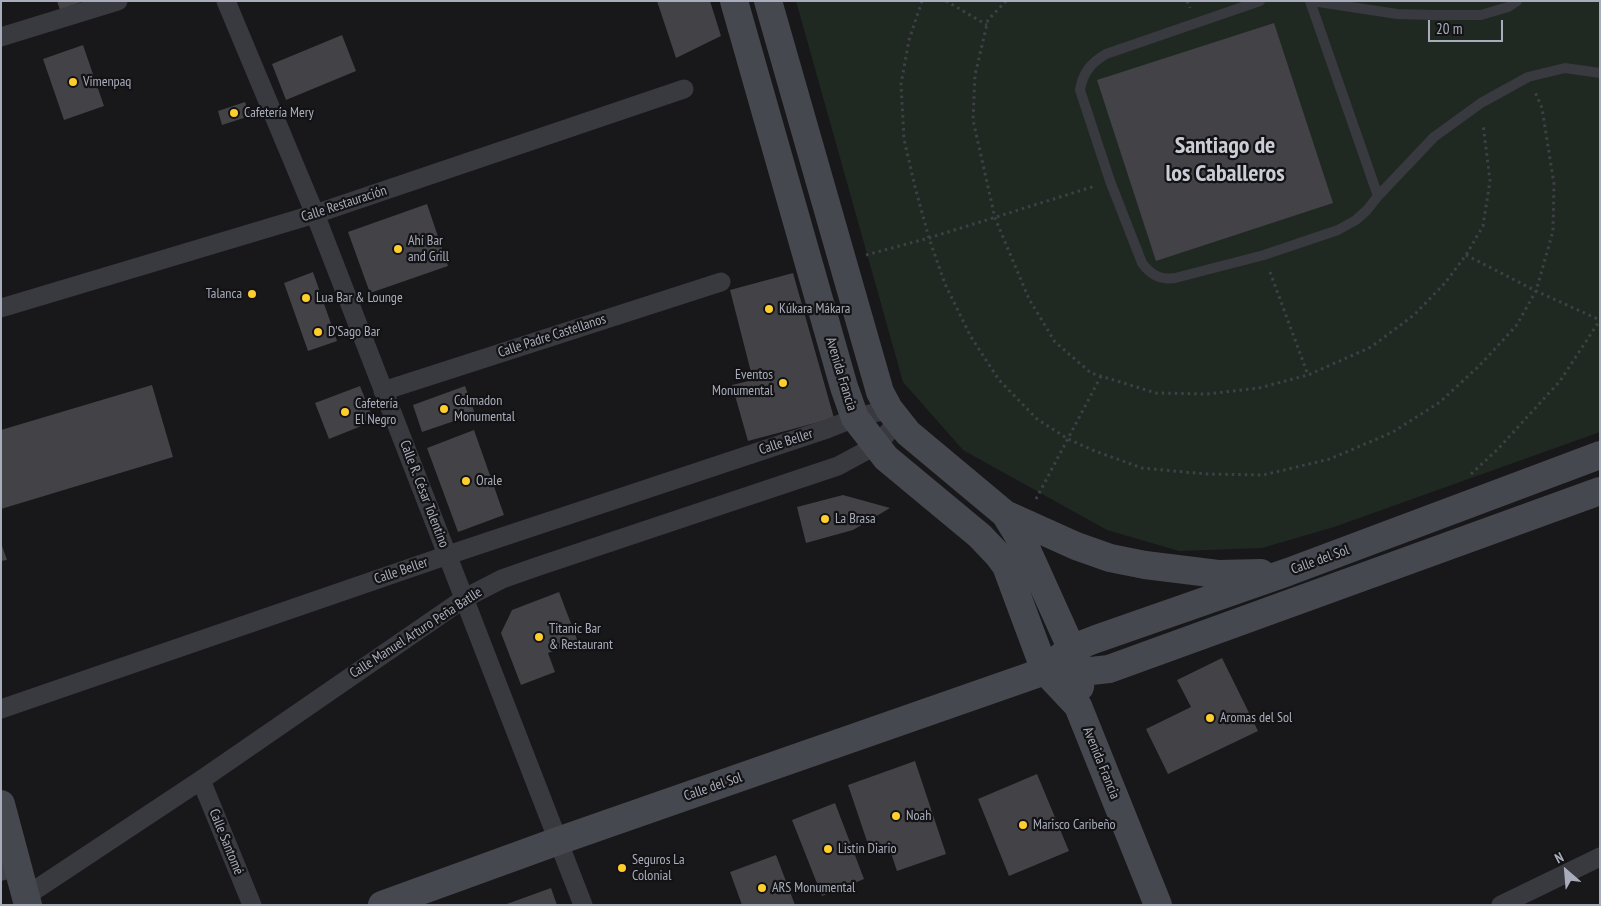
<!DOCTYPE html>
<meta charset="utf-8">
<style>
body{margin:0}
#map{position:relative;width:1601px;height:906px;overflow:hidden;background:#18181a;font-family:"PT Sans Narrow",sans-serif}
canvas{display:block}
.frame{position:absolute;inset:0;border:2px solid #a9adbb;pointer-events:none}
.north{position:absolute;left:1541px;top:846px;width:50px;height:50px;-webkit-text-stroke:4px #131315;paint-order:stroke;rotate:333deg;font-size:14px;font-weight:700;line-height:20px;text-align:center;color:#a9adbb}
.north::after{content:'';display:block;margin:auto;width:18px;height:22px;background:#a9adbb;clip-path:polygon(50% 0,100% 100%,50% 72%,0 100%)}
.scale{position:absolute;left:1428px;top:20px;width:75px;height:22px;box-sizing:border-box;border:2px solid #a9adbb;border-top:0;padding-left:6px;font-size:15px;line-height:18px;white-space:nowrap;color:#a9adbb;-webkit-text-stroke:4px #131315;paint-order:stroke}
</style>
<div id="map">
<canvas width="1601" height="906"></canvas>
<div class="frame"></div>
<div class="north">N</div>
<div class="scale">20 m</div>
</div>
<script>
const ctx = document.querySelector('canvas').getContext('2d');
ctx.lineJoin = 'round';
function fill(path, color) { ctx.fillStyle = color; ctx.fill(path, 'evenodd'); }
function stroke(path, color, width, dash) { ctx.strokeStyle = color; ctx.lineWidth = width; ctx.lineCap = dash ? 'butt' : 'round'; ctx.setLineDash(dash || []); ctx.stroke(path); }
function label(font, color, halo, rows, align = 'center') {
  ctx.font = font + ' "PT Sans Narrow",sans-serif'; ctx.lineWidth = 4.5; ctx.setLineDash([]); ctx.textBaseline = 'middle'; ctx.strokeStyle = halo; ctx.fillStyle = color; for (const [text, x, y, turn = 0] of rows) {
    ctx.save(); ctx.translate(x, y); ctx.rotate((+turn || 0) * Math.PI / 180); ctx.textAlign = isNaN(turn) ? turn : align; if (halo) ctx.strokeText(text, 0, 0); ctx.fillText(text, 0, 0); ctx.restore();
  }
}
fill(new Path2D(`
 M796 1H1599L1600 432 1334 527 1262 548 1179 551 1107 530 963 450 903 382Z`), '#1f2922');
fill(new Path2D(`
 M57 1H84L60 10Z
 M657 1H710L721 36 676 58Z
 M1274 23 1333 203 1156 261 1097 80Z
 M342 35 356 71 286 100 272 64Z
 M83 45 104 106 64 120 43 59Z
 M245 102 250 116 222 125 218 111Z
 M427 204 448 266 370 293 348 232Z
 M313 272 337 341 308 351 284 283Z
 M793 273 834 418 748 441 732 385 753 380 730 290Z
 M152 385 173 457 1 509V430Z
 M360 386 374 421 329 439 315 403Z
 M465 386 475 414 422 432 413 405Z
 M474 430 504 515 458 532 427 448Z
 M843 495 890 508 853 530 806 543 797 507Z
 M1 543 7 560 1 561Z
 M559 592 578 642 548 653 555 672 521 685 501 633 512 610Z
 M1222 658 1258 731 1168 774 1146 729 1191 707 1177 680Z
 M915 761 946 854 897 871 889 847 871 853 848 785Z
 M1037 774 1069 851 1009 876 978 799Z
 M835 803 864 879 822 896 792 820Z
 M776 855 795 905H742L730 872Z
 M1 858 9 879 1 881Z
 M551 888 557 905H504Z`), '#424247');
stroke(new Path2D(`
 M922 1 909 40 901 84 904 139 915 187 929 238 945 284 971 337 999 380 1037 419 1068 439 1095 451 1142 468 1206 474 1263 475 1330 459 1393 432 1440 402 1479 366 1516 326 1536 291 1553 231 1554 184 1542 108 1535 92
 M946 1 987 25
 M1006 1 988 20 975 75 973 120 995 218 1029 299 1055 342 1091 373 1156 393 1207 394 1259 388 1308 375 1371 347 1414 315 1445 283 1466 255 1483 226 1490 181 1483 124
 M1187 1 1190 8
 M866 255 929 238 1095 186
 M1466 255 1536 291 1600 320
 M1270 272 1308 375
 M1471 474 1498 449 1560 381 1600 320
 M1036 499 1101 376`), '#3f4047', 3, [2.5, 4]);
stroke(new Path2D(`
 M1260 1 1106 54C1091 63 1083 72 1080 90L1110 181 1142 263C1151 275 1160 280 1175 278L1264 255 1338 230 1356 220 1367 210 1378 196 1434 137 1481 103 1528 77 1565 68 1600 73
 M1310 1 1378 196
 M1312 1 1397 14 1433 15H1481L1508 7 1517 1`), '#393940', 10);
stroke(new Path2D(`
 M226 1 315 214 583 905
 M1 37 118 1
 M1 308 315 214 684 89
 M383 391 721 282
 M1 709 448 555 827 429 855 418 889 409
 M201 780 252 905
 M26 896 201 780 465 598 502 579 539 566 838 466 875 446 898 422
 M1501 905 1600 857`), '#393940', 19);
stroke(new Path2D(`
 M734 1 844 387 855 418 886 458 980 536 998 555 1006 566 1045 671 1078 706 1158 905
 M768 1 880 392 889 409 908 433 1005 514 1027 550 1082 672 1080 687
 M1005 514 1076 546 1110 558 1145 565 1218 574 1261 573
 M1057 660 1070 649 1096 639 1288 572 1600 455
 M1 804 28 905
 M382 905 558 841 1045 671 1082 672 1109 669 1600 491`), '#464850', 28);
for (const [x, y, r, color] of [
 [73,82,5,"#fece2d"],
 [234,113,5,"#fece2d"],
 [398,249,5,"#fece2d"],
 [252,294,5,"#fece2d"],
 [306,298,5,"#fece2d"],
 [769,309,5,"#fece2d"],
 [318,332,5,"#fece2d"],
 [783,383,5,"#fece2d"],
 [444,409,5,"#fece2d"],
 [345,412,5,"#fece2d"],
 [466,481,5,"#fece2d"],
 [825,519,5,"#fece2d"],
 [539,637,5,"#fece2d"],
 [1210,718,5,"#fece2d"],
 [896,816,5,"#fece2d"],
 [1023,825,5,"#fece2d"],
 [828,849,5,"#fece2d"],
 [622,868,5,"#fece2d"],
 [762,888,5,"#fece2d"]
]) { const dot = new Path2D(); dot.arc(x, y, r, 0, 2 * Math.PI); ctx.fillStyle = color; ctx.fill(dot); stroke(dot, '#131315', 2); }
label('14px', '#a9adbb', '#131315', [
 ["Vimenpaq",83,82],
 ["Cafetería Mery",244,113],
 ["Ahí Bar",408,241],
 ["and Grill",408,257],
 ["Talanca",242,294,"right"],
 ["Lua Bar & Lounge",316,298],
 ["Kúkara Mákara",779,309],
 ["D'Sago Bar",328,332],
 ["Eventos",773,375,"right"],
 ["Monumental",773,391,"right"],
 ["Colmadon",454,401],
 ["Monumental",454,417],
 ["Cafetería",355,404],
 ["El Negro",355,420],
 ["Orale",476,481],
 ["La Brasa",835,519],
 ["Titanic Bar",549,629],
 ["& Restaurant",549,645],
 ["Aromas del Sol",1220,718],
 ["Noah",906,816],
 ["Marisco Caribeño",1033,825],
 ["Listin Diario",838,849],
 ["Seguros La",632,860],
 ["Colonial",632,876],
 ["ARS Monumental",772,888]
], 'left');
label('14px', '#a9adbb', '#131315', [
 ["Calle Restauración",344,204,-18],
 ["Calle Padre Castellanos",552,336,-18],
 ["Avenida Francia",841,374,73],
 ["Calle Beller",786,442,-18],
 ["Calle R. César Tolentino",424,494,69],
 ["Calle del Sol",1320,560,-20],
 ["Calle Beller",401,571,-19],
 ["Calle Manuel Arturo Peña Batlle",416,633,-33],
 ["Avenida Francia",1101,763,68],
 ["Calle del Sol",713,787,-19],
 ["Calle Santomé",226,842,68]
]);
label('bold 24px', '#cbcdd6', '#131315', [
 ["Santiago de",1225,146],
 ["los Caballeros",1225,174]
]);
</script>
